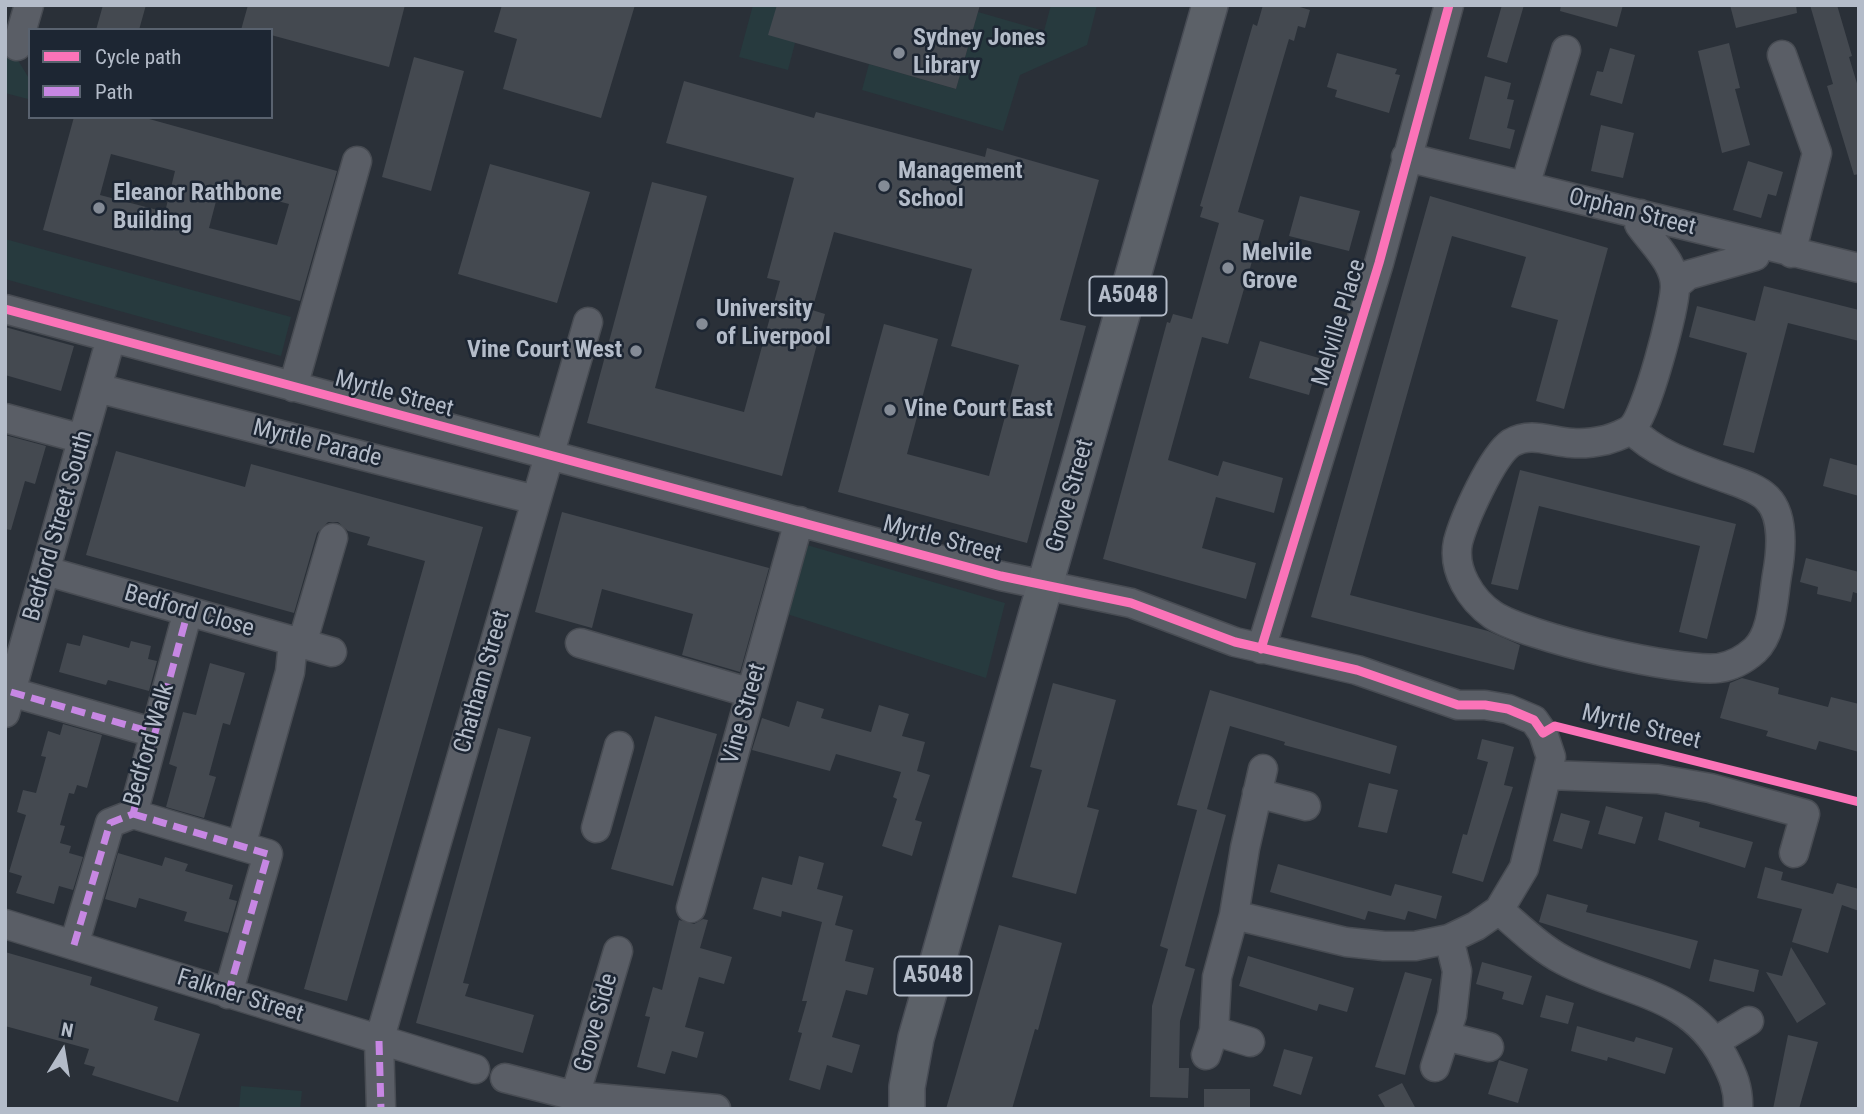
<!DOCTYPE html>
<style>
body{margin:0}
#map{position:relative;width:1864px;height:1114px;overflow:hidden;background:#2a3038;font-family:"Roboto Condensed",sans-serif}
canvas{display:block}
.frame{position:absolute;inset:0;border:7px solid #b4bcc9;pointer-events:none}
.legend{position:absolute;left:28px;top:28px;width:245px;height:91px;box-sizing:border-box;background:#1d2633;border:2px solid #59626f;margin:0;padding:9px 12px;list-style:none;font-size:21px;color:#b4bcc9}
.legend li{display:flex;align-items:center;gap:14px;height:35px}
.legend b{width:35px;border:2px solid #59626f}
.north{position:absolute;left:28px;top:1016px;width:70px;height:70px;-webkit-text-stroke:5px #1d2633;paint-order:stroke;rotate:11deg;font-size:19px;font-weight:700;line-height:28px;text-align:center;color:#b4bcc9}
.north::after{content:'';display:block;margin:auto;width:24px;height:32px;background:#b4bcc9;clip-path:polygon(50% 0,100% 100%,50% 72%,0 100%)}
</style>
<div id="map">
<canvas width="1864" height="1114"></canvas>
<div class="frame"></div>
<ul class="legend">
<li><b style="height:9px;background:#fb73b8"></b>Cycle path</li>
<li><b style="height:9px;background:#c787e3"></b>Path</li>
</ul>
<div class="north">N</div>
</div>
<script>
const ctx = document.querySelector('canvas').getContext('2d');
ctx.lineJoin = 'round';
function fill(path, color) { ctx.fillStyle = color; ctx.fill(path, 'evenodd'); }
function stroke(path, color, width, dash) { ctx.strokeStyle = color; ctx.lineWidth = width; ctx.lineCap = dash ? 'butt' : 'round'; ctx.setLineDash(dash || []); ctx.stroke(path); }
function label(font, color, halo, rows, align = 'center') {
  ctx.font = font + ' "Roboto Condensed",sans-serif'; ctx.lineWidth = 5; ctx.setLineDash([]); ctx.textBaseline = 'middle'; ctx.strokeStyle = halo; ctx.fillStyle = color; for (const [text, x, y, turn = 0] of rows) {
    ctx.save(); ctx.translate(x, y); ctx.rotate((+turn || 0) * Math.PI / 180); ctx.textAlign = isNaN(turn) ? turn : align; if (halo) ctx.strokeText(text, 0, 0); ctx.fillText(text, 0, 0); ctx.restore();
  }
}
fill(new Path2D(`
 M753 5H777L795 43 788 70 739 57Z
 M1051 5H1097L1087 45 1020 75 1003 131 862 90 869 64 956 89 978 12 1044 31Z
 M5 54 16 57 30 80 28 99 5 93Z
 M5 239 291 317 281 356 5 279Z
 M807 545 1005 603 986 678 787 614Z
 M241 1086 302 1091 300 1109H239Z`), '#273a3e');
fill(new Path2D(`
 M103 5H146L139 30H96Z
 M248 5H405L389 67 271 35V30H241Z
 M502 5H635L601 118 503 89 517 39 494 32Z
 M777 5H980L956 89 768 35Z
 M1263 5H1293L1310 10 1305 28 1298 26 1294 41 1289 39 1238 212 1264 220 1228 344 1202 337 1168 460 1218 476 1223 461 1283 478 1274 513 1216 497 1202 548 1256 563 1246 599 1103 559 1167 322 1170 323 1173 314 1192 319 1219 223 1200 217 1203 207 1200 206 1253 24 1257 26Z
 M1502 5H1524L1507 63 1487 57Z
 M1561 5H1623L1617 27 1560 11Z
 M1730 5H1796L1797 13 1736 28Z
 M1810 5H1837L1852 56 1849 57 1859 90V174L1854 175 1827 86 1833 84Z
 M1729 43 1740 88 1735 89 1750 145 1722 153 1698 51Z
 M1610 48 1635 55 1622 104 1590 95 1597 71 1603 72Z
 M1337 53 1397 69 1395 74 1400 75 1389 113 1335 97 1337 90 1327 87Z
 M414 57 464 71 431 191 382 177Z
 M1485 76 1511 83 1507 99 1514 100 1507 128 1515 130 1510 149 1469 139Z
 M684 81 814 118 816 112 985 157 987 148 1099 180 1060 320 1086 326 1027 543 838 492 884 324 938 339 907 454 989 476 1019 365 951 346 972 269 834 232 812 310 825 314 782 476 587 423 652 182 707 196 655 388 744 412 780 281 767 278 794 178 666 143Z
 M74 117H142L337 171 300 301 43 230ZM111 154 175 171 165 212 100 195ZM220 186 289 204 277 245 209 228Z
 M1601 125 1634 133 1623 178 1591 171Z
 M1748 161 1783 172 1776 196 1768 194 1761 218 1733 210Z
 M490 164 590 192 557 303 458 274Z
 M1300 196 1360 211 1349 251 1289 236Z
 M1430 196 1608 248 1564 409 1536 401 1558 320 1511 307 1526 257 1452 236 1350 595 1488 631 1520 645 1514 670 1311 617Z
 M1764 286 1859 310V341L1788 323 1754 453 1723 445 1747 353 1689 337 1697 306 1755 321Z
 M5 327 74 346 61 391 5 375Z
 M1260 341 1319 358 1309 395 1249 378Z
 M5 435 46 446 35 484 25 481 11 530 5 529Z
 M116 451 245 487 251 464 483 527 347 1001 304 989 425 561 367 545 370 537 348 531 338 522H328L317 533 294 613 86 555Z
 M1830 458 1859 466V496L1823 486Z
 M1520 470 1736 524 1707 639 1679 632 1700 546 1539 506 1518 590 1491 584Z
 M562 512 769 568 740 672 682 655 693 614 602 589 592 628 535 612Z
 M1806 558 1859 572V594L1853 592 1851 602 1817 594 1818 587 1800 582Z
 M83 635 129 648 131 641 151 646 148 659 157 661 149 691 108 680 106 685 59 672 67 643 80 646Z
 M210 663 245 673 230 725 223 723 209 775 216 777 204 818 166 807 177 767 169 764 183 712 196 715Z
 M1742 678 1779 688 1778 694 1828 707 1831 697 1859 704V752L1819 741 1816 750 1766 736 1768 731 1720 718 1730 683Z
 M1053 683 1116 700 1087 807 1099 810 1076 894 1012 877 1042 770 1030 767Z
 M1210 690 1397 746 1390 774 1284 745 1285 742 1230 726 1207 809 1226 815 1185 966 1195 969 1180 1021 1179 1068H1189L1188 1098 1150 1097 1152 1006 1168 949 1160 946 1197 810 1177 805Z
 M797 701 824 709 821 718 871 732 879 705 909 714 902 736 925 742 917 771 930 775 915 820 922 822 912 856 882 846 897 799 893 797 901 772 836 754 830 771 752 750 762 718 789 727Z
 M655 716 717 734 673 886 611 869Z
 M63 724 102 735 87 788 77 785 74 794 69 793 60 825 65 826 60 843 71 846 69 853 83 857 73 890 59 886 54 904 16 893 22 876 9 872 26 815 17 812 23 790 36 793 46 757 41 756 48 731 60 735Z
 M498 728 531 737 463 983 469 984 465 996 534 1015 523 1053 416 1023Z
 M1482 739 1514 747 1504 785 1513 787 1483 882 1452 873 1463 834 1467 835 1488 762 1477 759Z
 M1369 783 1398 790 1387 833 1358 827Z
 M1606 806 1643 817 1635 844 1598 834Z
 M1665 812 1700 822 1699 827 1753 842 1745 868 1658 840Z
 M1561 813 1590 821 1582 849 1553 841Z
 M118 853 162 866 165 857 188 864 185 871 233 885 229 899 237 901 228 933 184 921 187 912 139 898 136 908 105 899Z
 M799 856 824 863 817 889 843 896 835 925 853 930 845 961 874 968 867 995 846 990 832 1037 860 1045 852 1073 827 1065 820 1090 789 1080 802 1033 798 1032 807 1001H802L822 922 782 911 781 917 753 909 762 877 792 885Z
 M1278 864 1391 896 1395 884 1442 896 1436 919 1408 911 1405 920 1368 911 1365 920 1270 892Z
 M1765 867 1783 872 1781 880 1833 894 1837 883 1859 889V911L1842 905 1828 953 1792 942 1802 909 1757 898Z
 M1547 894 1588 905 1586 912 1698 941 1690 969 1539 922Z
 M703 919 708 920 700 948 732 957 724 984 699 977 685 1027 704 1032 697 1058 672 1051 665 1074 637 1067 650 1017 645 1016 653 987 662 990 679 920 694 924Z
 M999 925 1062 943 1038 1030 1035 1029 1012 1109H946Z
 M1791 947 1826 1004 1797 1023 1766 972 1782 976Z
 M5 952 92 977 90 985 158 1007 154 1020 200 1034 178 1102 92 1075 95 1067 84 1064 89 1049 5 1026Z
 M1248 956 1354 988 1347 1012 1319 1004 1317 1011 1239 986Z
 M1714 959 1759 970 1754 992 1709 981Z
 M1482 962 1532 976 1523 1005 1502 999 1504 992 1476 984Z
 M1405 972 1432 979 1405 1075 1375 1067Z
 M1546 995 1574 1003 1568 1024 1540 1017Z
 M1577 1026 1634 1042 1636 1037 1673 1048 1665 1074 1608 1057 1607 1061 1571 1051Z
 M1788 1035 1818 1042 1799 1109H1773Z
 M1284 1049 1313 1057 1301 1095 1273 1086Z
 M1499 1060 1528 1069 1518 1103 1488 1094Z
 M1402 1083 1416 1109H1386L1378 1095Z
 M1204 1089H1250V1109H1204Z`), '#444950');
const minor = new Path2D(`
 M17 46 29 5
 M1782 55 1817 153 1791 253
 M1406 157 1859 268
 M1525 186 1566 50
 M1675 286 1688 275 1755 256 1757 244
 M5 309 1001 576 1131 603 1235 642 1357 670 1458 705H1485L1508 709 1534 720 1543 733 1551 757 1524 868 1499 910 1476 926 1449 939 1415 946H1384L1346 942 1234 915
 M293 387 357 161
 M97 388 536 500
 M5 418 83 439
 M1631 429C1656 455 1693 466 1726 478 1740 483 1757 488 1767 498 1785 516 1781 553 1777 575 1773 598 1773 633 1755 650 1745 659 1732 666 1719 668 1680 673 1526 637 1493 615 1471 600 1452 570 1458 542 1464 519 1492 456 1511 443 1531 431 1551 442 1572 443 1582 444 1597 442 1606 440 1613 438 1627 433 1632 428 1647 414 1674 310 1675 288 1676 263 1652 243 1639 224L1640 214
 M46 571 332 652
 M580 643 751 693
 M302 644 333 538
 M1261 649 1379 263 1449 5
 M11 692 155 733
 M5 713 111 338
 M1548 775 1658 779 1710 788 1805 814 1794 853
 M1257 793 1306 806
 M133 814 268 854 228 994
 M596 828 619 746
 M241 846 290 672 293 642
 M691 908 799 521
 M1499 910C1519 927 1540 948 1563 960 1624 993 1689 991 1724 1058 1733 1075 1739 1089 1738 1109
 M5 924 475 1069
 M74 945 110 823 133 814 188 611
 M1214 1031 1250 1042
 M1445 1036 1489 1047
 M1716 1041 1749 1021
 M1206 1055 1214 1031 1217 977 1234 915 1245 848 1263 769
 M1435 1067 1452 1015 1457 971 1449 939
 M505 1078 575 1096 716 1109
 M575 1096 618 951
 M381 1109 379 1041 588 322`);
const major = new Path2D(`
 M907 1109V1087L916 1038 1210 5`);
stroke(minor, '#484c53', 31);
stroke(major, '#484c55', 38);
stroke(minor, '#5a5e66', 28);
stroke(major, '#5c6168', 35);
stroke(new Path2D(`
 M11 692 155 733
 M133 814 268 854 228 994
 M74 945 110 823 133 814 188 611
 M379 1041 381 1109`), '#c787e3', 7, [14, 7]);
stroke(new Path2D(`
 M5 309 1001 576 1131 603 1235 642 1357 670 1458 705H1485L1508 709 1534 720 1543 733 1555 726 1859 802
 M1261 649 1379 263 1449 5`), '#fb73b8', 9);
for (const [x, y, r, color] of [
 [899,53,7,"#848b96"],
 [884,186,7,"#848b96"],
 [99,208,7,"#848b96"],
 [1228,268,7,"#848b96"],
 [702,324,7,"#848b96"],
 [636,351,7,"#848b96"],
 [890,410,7,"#848b96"]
]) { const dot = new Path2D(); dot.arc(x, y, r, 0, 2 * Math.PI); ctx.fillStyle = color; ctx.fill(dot); stroke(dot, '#1d2633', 2.5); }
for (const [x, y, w] of [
 [1128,296,77],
 [933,976,77]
]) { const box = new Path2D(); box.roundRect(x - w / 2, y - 19.5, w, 39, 5); ctx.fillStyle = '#1d2633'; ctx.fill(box); stroke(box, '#b4bcc9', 2); }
label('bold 23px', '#b4bcc9', null, [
 ["A5048",1128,296],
 ["A5048",933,976]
]);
label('bold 24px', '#b4bcc9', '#1d2633', [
 ["Sydney Jones",913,39],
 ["Library",913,67],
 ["Management",898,172],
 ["School",898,200],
 ["Eleanor Rathbone",113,194],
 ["Building",113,222],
 ["Melvile",1242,254],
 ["Grove",1242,282],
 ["University",716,310],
 ["of Liverpool",716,338],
 ["Vine Court West",622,351,"right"],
 ["Vine Court East",904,410]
], 'left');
label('24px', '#b4bcc9', '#1d2633', [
 ["Orphan Street",1632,213,14],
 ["Melville Place",1340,323,-73],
 ["Myrtle Street",394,395,15],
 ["Myrtle Parade",317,444,14],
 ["Grove Street",1071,496,-74],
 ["Bedford Street South",59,526,-74],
 ["Myrtle Street",942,540,15],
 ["Bedford Close",189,612,16],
 ["Chatham Street",483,682,-74],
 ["Vine Street",745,714,-74],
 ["Myrtle Street",1641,728,14],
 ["Bedford Walk",150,745,-74],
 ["Falkner Street",240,997,17],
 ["Grove Side",597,1023,-74]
]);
</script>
